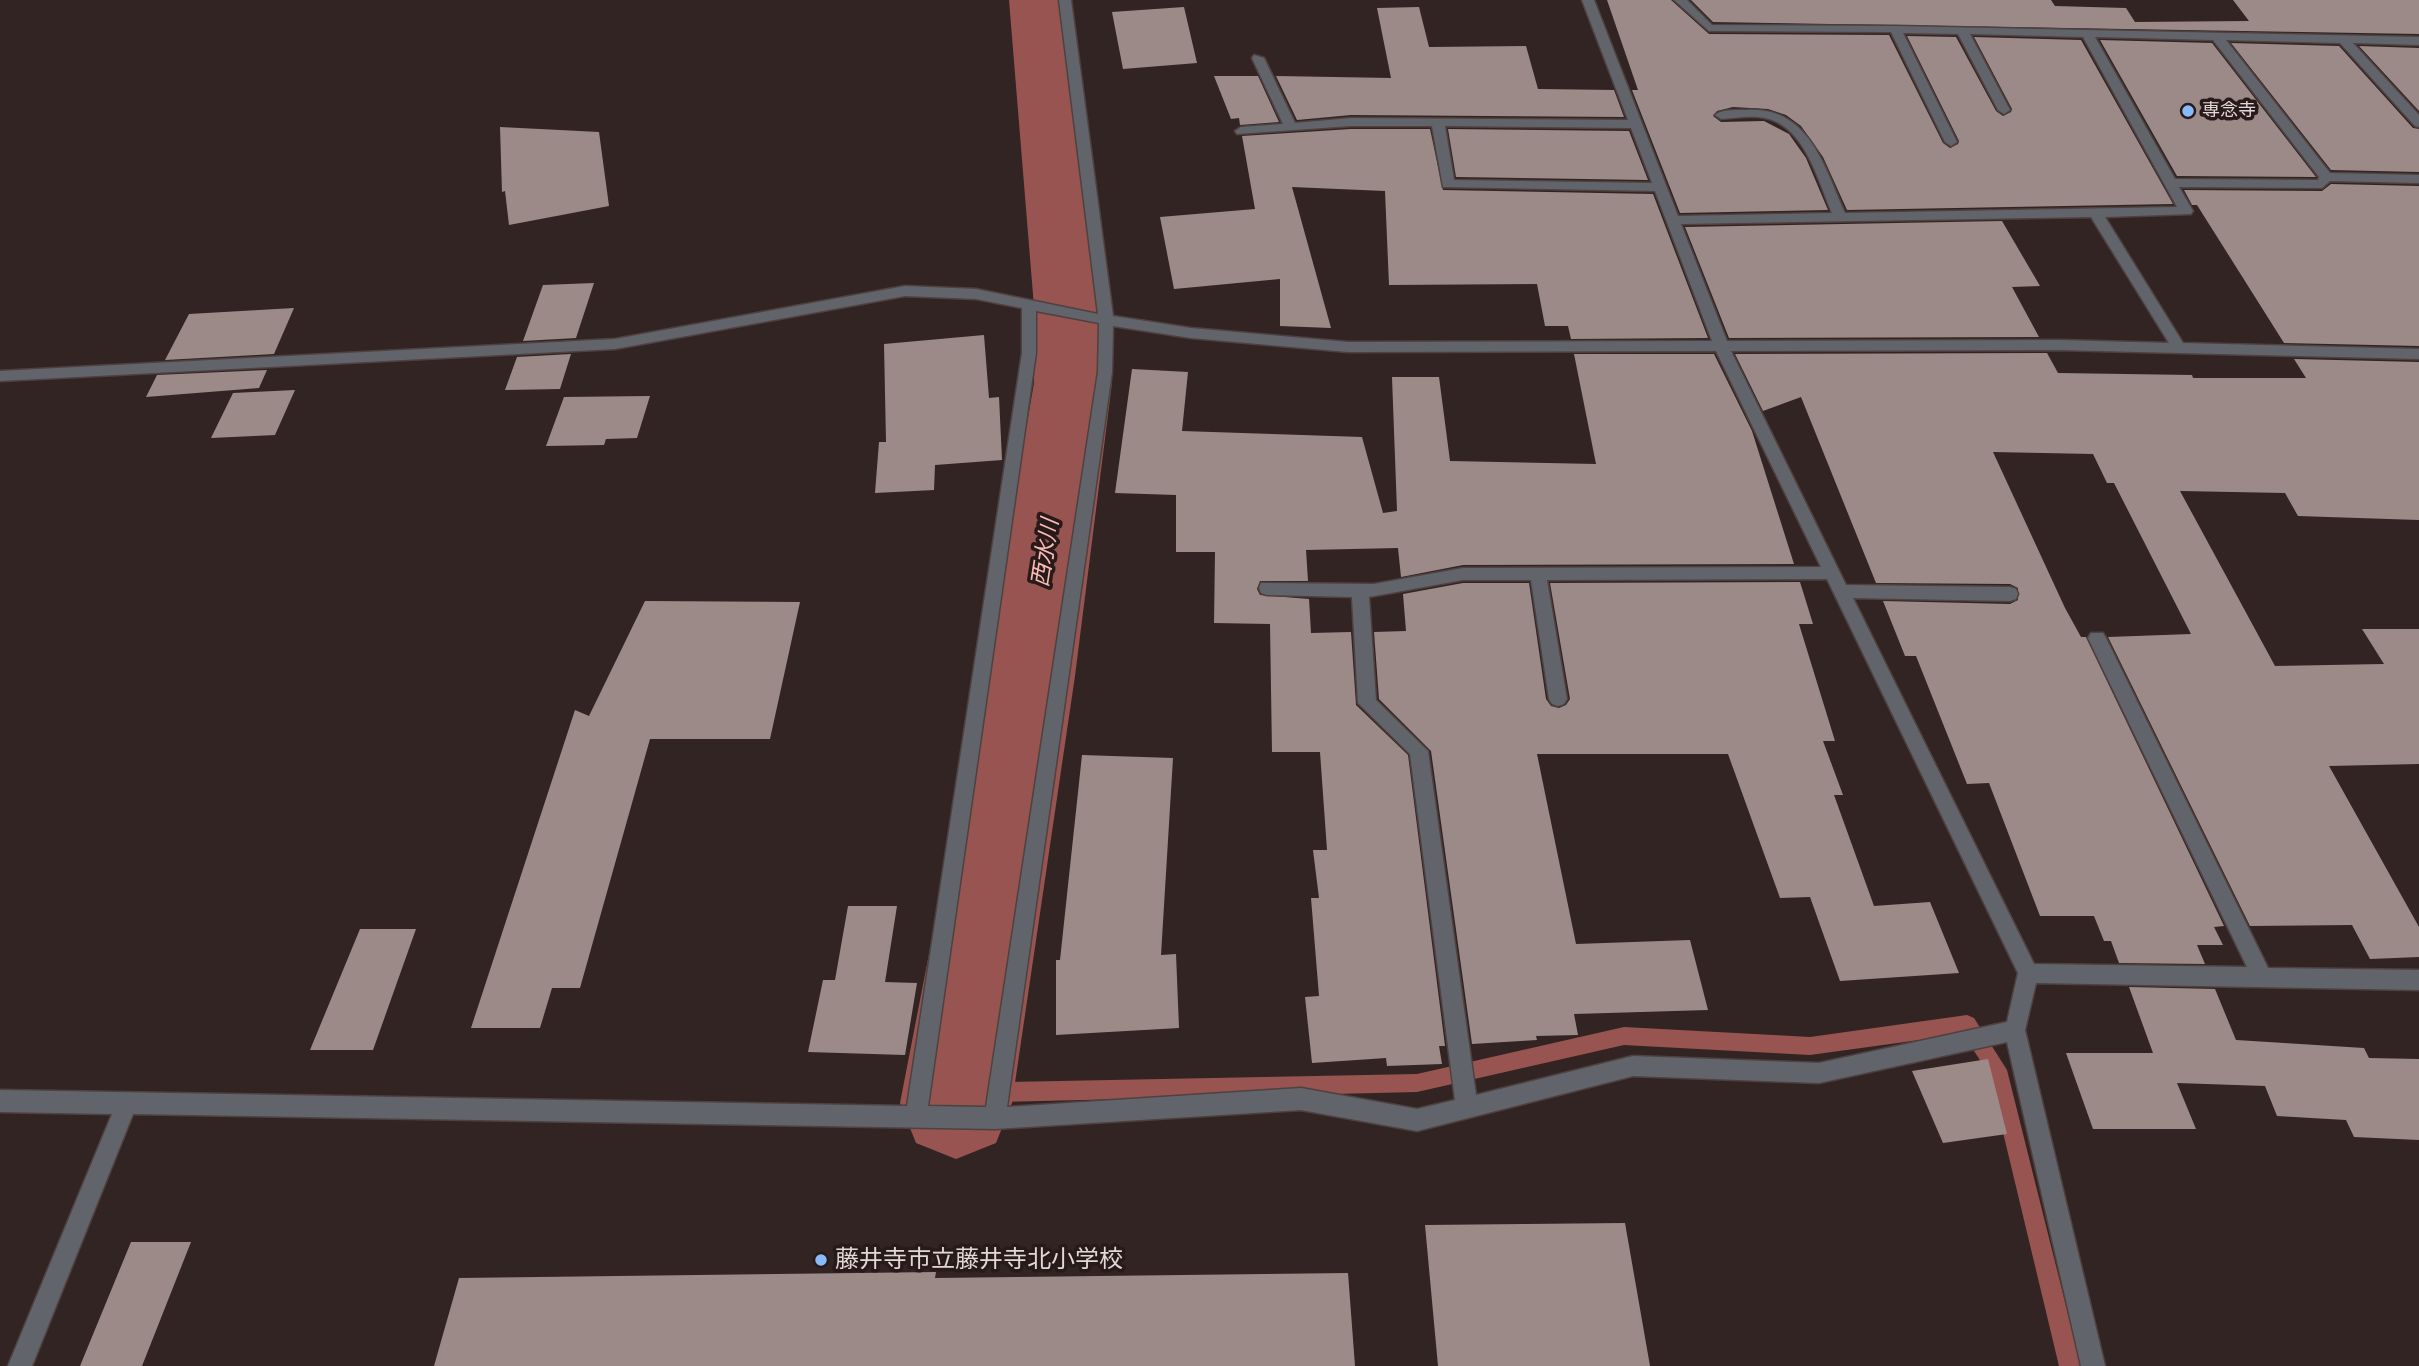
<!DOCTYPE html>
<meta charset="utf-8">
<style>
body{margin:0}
canvas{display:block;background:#322422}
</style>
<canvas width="2419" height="1366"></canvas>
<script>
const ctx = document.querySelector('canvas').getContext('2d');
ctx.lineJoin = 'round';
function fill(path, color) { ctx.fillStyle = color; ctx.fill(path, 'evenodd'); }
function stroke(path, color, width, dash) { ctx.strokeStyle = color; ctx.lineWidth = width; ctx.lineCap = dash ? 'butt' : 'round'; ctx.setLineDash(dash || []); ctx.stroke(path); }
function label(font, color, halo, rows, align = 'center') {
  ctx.font = font + ' Rubik,"Noto Sans JP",sans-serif'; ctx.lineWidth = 7; ctx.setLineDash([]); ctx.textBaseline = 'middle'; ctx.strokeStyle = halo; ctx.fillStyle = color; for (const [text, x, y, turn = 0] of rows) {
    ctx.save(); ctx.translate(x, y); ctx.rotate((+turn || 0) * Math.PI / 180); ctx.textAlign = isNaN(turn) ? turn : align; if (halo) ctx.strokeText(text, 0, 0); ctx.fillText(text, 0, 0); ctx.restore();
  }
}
fill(new Path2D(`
 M1967 1015 1974 1018 2007 1070 2081 1366H2059L1989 1074 1963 1034 1810 1055 1624 1045 1417 1092 957 1103 950 1100 947 1093 950 1086 957 1083 1417 1074 1624 1027 1810 1037Z`), '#985450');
fill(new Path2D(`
 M1009 0H1069L1111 319 1112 383 1075 676 1012 1103 996 1143 956 1159 916 1143 900 1103 983 676 1034 383 1035 319Z`), '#985450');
fill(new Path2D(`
 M1607 0H1671L1709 34 1889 35 1943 143 1950 148 1958 144 1959 141 1907 36 1956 37 1996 111 2003 116 2011 112 2012 109 1974 37 2081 40 2173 204 1847 210 1823 157 1801 126 1786 115 1768 109 1733 107 1717 111 1713 116 1721 122 1764 121 1789 134 1806 158 1828 210 1680 213 1632 90H1638Z
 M1691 0H2051L2055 6 2126 8 2135 22 2249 21 2233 0H2419V34L1713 22Z
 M1184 7 1197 63 1123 69 1112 12Z
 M1419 7 1429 47 1526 46 1538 89 1614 90 1624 117 1351 115 1297 120 1276 76 1391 78 1377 8Z
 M2100 40 2212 43 2316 177 2177 176Z
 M2231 43 2339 46 2413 128 2419 129V172L2331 170Z
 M2359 46 2419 48V111Z
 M1214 76H1258L1279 122 1240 125 1239 118 1231 119Z
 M500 127 599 132 609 206 509 225 505 191 502 192Z
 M1351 129H1430L1443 190 1653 194 1708 338 1571 339 1568 326H1545L1537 284 1389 285 1385 191 1292 187 1331 328 1280 326V279L1174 289 1160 217 1255 209 1242 136Z
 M1448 129 1629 131 1648 180 1456 177Z
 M2331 184 2419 186V346L2284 343 2197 205H2192L2184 190 2322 191Z
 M2002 221 2040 286 2012 287 2039 337 1729 338 1685 227Z
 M594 283 576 338 523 341 543 285Z
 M294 308 274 354 165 360 189 314Z
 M984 335 989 398 999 397 1002 460 935 465 934 490 875 493 879 442H886L884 344Z
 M2047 353 2058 373 2192 375 2193 378H2306L2294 359 2419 362V520L2298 516 2285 493 2180 491 2275 666 2384 664 2362 629H2419V764L2329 766 2419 927V957L2370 959 2352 925 2250 926 2108 637 2191 634 2114 483H2107L2093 454 1993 452 2065 608 2081 637H2086L2224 926 2214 927 2223 945H2197L2205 964 2119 963 2111 941H2104L2094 916H2040L1989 783 1967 784 1916 656H1905L1883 601 2010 604 2018 600V588L2010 584 1876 583 1801 397 1763 411 1735 354Z
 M571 354 560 389 505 390 517 357Z
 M1574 354H1714L1752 431 1794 564 1463 565 1401 577 1398 548 1306 550 1308 581H1260L1257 589 1260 595 1309 599 1311 633 1351 632 1356 705 1408 755 1445 1046H1439L1442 1064 1387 1066 1386 1058 1312 1063 1305 997 1319 996 1311 898H1319L1313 850H1327L1320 752H1272L1270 624 1214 623 1215 552H1176V495L1115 493 1132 369 1188 372 1182 431 1362 437 1383 513 1397 511 1392 377H1439L1450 461 1596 464Z
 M267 370 259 388 146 397 157 375Z
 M295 390 275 435 211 438 233 393Z
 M650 396 637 438 606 439 604 445 546 446 564 397Z
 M1800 582 1813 624H1799L1835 741H1823L1843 795H1834L1874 906 1930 902 1959 973 1840 981 1810 897 1780 898 1728 754H1537L1576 944 1690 940 1708 1010 1574 1014 1578 1035 1536 1036 1537 1040 1472 1044 1431 751 1379 699 1374 632 1406 631 1403 594 1463 583H1529L1546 699 1551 706 1559 708 1566 705 1570 699 1550 583Z
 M645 601 800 602 770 739H650L580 988H552L540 1028H471L575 710 589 716Z
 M1082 755 1173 758 1161 955 1176 954 1179 1028 1056 1035V960H1060Z
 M848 906H897L885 982 917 983 905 1055 808 1052 823 980H835Z
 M360 929H416L373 1050H310Z
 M2129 987 2215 989 2236 1040 2364 1048 2369 1058 2419 1059V1140L2354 1137 2346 1120 2277 1116 2265 1086 2177 1083 2196 1129H2093L2066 1053H2153Z
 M1988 1059 2007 1134 1943 1143 1912 1071Z
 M1625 1223 1650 1366H1438L1425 1225Z
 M131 1242H191L142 1366H80Z
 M936 1272 935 1278 1348 1273 1355 1366H434L459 1278Z`), '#9c8a88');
const minor = new Path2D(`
 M1059 0H1071L1113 316 1191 328 1348 342 1712 341 1655 191 1443 187 1432 126H1351L1237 134 1235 131 1241 127 1283 124 1252 58 1254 55 1264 58 1295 123 1351 118 1628 120 1582 0H1594L1678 216 1832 213C1818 181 1805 126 1765 118 1751 115 1735 118 1721 119L1715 115C1722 109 1736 110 1746 110 1809 106 1824 166 1845 213L2177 207 2083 37 1970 34 2010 110 2004 114 1998 110 1958 34 1903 33 1957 142 1951 146 1945 142 1891 32 1709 31 1674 0H1687L1712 25 1895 26 2419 37V45L2353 43 2419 115V127L2415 126 2340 43 2226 40 2330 173 2419 175V183L2330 181 2322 188 2179 187 2193 211 2191 214 2105 217 2183 343 2419 349V359L2059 350 1731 351 1846 585 2010 587 2016 589 2018 594 2016 599 2010 601 1853 598 2034 964 2247 967 2088 638 2091 633H2103L2106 638 2268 968 2419 970V990L2036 983 2025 1030 2105 1366H2081L2007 1042 1819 1083 1633 1076 1417 1131 1301 1110 995 1129 133 1114 32 1366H8L112 1114 0 1112V1090L907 1106 1022 353V308L976 299 905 296 615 349 0 381V371L615 339 905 286 976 289 1098 314ZM2095 37 2213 40 2319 177 2318 180 2175 179ZM1445 126 1631 128 1652 183 1454 180ZM2091 217 2169 343 2059 340 1727 341 1681 224ZM1036 311 1099 323 1098 372 986 1107 928 1106 1036 353ZM1113 326 1191 338 1348 352 1716 351 1821 567 1463 568 1374 584 1261 583 1259 588 1261 593 1267 595 1352 597 1358 703 1410 754 1455 1100 1417 1109 1301 1088 1007 1107 1112 372ZM1827 579 2018 973 2007 1022 1819 1063 1633 1056 1476 1095 1428 751 1376 700 1369 597 1463 580H1531L1549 699 1552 704 1558 706 1564 704 1567 699 1547 580Z`);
stroke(minor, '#4e413f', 3);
fill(minor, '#61656b');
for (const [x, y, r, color] of [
 [2188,111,7,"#89bafc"],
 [821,1260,7,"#89bafc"]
]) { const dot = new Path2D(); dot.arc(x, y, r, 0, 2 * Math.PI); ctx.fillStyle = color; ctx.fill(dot); stroke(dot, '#281a19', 2.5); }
label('18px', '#e1d7d6', '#281a19', [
 ["専念寺",2202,111]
], 'left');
label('italic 23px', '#f8bab5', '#281a19', [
 ["西水川",1046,553,-81]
]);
label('24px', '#e1d7d6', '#281a19', [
 ["藤井寺市立藤井寺北小学校",835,1260]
], 'left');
</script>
